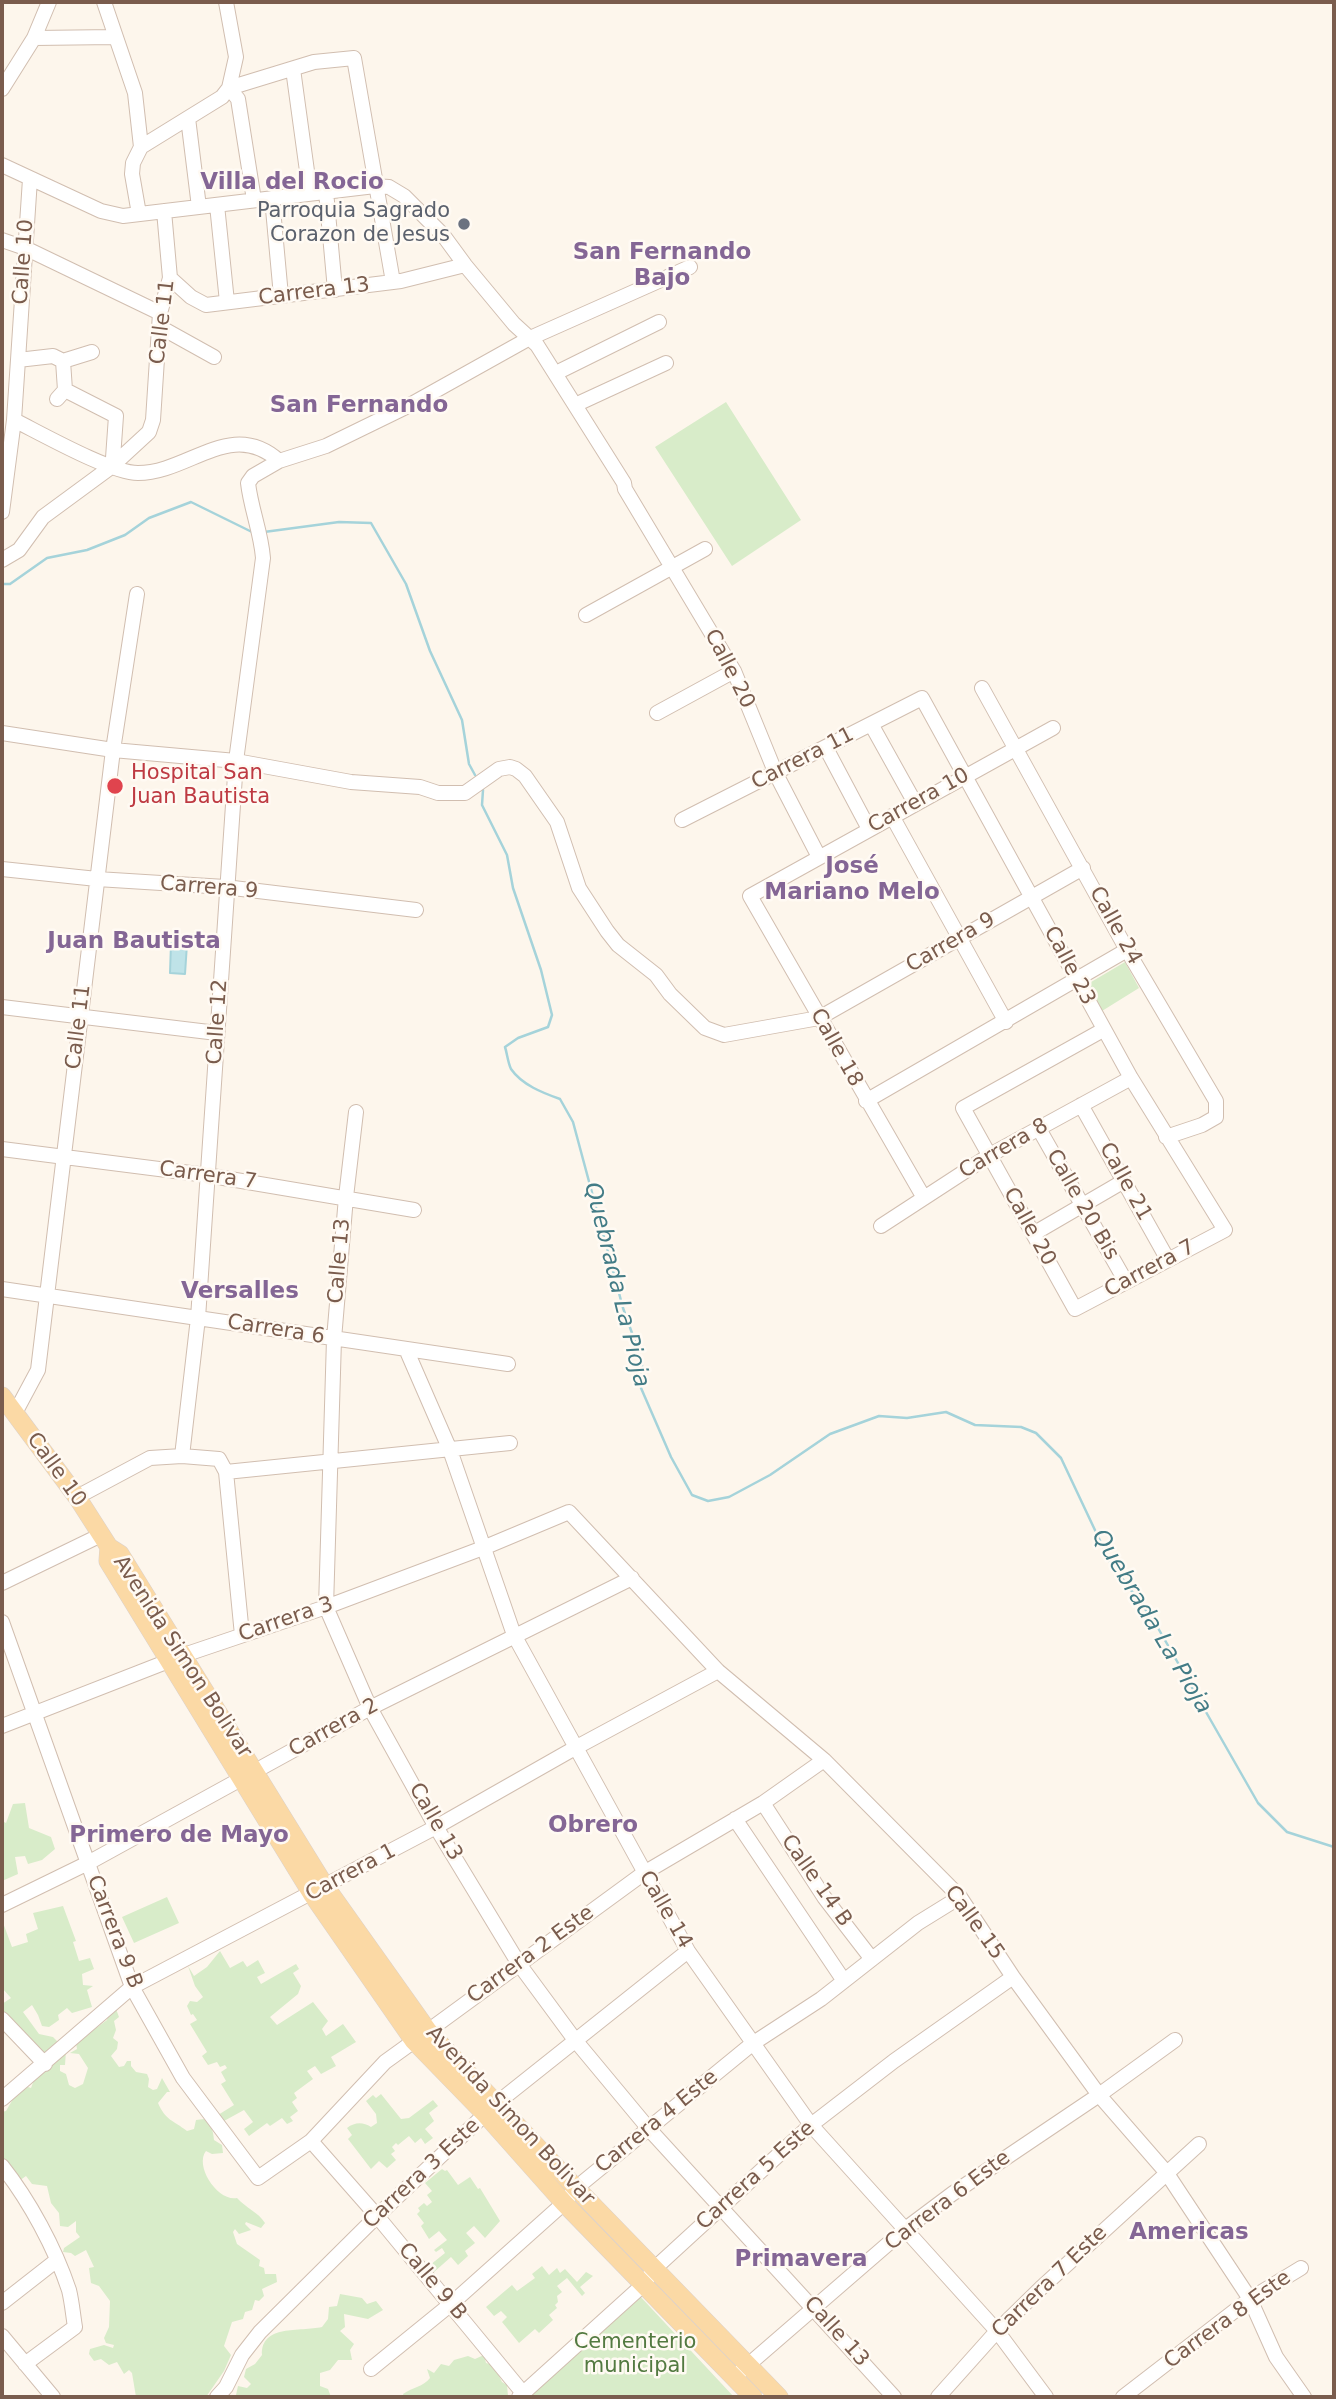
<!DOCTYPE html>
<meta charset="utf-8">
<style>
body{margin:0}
#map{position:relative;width:1336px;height:2399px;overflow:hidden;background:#fdf6ec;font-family:"DejaVu Sans",sans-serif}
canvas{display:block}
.frame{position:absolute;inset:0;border:4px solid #7a5c4d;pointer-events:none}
</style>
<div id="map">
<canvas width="1336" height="2399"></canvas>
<div class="frame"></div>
</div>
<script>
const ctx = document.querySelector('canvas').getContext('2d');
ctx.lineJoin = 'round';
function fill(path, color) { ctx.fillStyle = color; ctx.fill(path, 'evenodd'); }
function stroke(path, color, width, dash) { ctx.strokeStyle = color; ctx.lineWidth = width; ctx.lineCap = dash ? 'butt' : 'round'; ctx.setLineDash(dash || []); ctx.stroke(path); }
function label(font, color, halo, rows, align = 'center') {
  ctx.font = font + ' "DejaVu Sans",sans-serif'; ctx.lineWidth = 5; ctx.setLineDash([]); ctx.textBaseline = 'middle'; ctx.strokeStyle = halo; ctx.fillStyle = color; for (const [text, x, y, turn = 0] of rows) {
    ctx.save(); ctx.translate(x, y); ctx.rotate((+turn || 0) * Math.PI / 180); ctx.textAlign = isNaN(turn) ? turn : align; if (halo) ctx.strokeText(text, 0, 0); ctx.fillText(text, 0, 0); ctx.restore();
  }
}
fill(new Path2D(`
 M726 402 801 520 732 566 655 447Z
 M1125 962 1139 988 1102 1011 1086 985Z
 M25 1803 29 1828 51 1837 55 1849 42 1860 28 1864 25 1856 15 1857 18 1874 2 1881V1821L6 1823 13 1804Z
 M167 1897 179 1923 134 1943 122 1917Z
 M63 1906 76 1941 73 1942 79 1961 90 1958 94 1969 82 1974 83 1985 93 1986 87 1990 92 2007 72 2013 67 2008 58 2015 59 2020 49 2027 42 2026 38 2015 32 2005 23 2012 39 2034 53 2037 60 2044 46 2059 2 2015V2004L11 1998 2 1988V1920L12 1947 28 1942 26 1934 38 1929 33 1913Z
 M220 1951 230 1968 243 1961 247 1967 258 1960 265 1973 257 1977 261 1984 296 1964 299 1969 293 1973 301 1986 298 1994 270 2017 277 2025 313 2002 328 2021 322 2029 326 2036 343 2024 356 2042 331 2057 336 2066 321 2074 315 2066 307 2071 313 2079 294 2093 297 2098 292 2102 298 2111 290 2117 293 2121 287 2124 282 2118 270 2126 267 2123 249 2136 244 2129 253 2122 244 2110 224 2121 218 2115 234 2105 221 2084 226 2081 221 2072 227 2068 225 2065 220 2067 217 2062 208 2065 202 2056 207 2052 190 2024 197 2020 193 2014 191 2015 187 2006 190 2001 197 2002 203 1997 195 1986 188 1966 194 1976 207 1967Z
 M116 2009 119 2017 114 2021 116 2030 113 2038 118 2042 117 2049 111 2056 119 2067 124 2066 127 2061H131V2066L136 2072 147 2074 149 2079 148 2087 153 2090 157 2089 162 2078 170 2092H167L158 2103C166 2121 173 2120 187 2131L194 2129 196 2120 204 2119C212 2126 213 2130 214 2140L222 2145 223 2153 212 2154 206 2151C194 2166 218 2202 237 2198 246 2208 258 2212 265 2223L261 2228 246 2222 245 2224 251 2230 239 2234 235 2229 233 2232 237 2244 260 2260 259 2266 264 2268 265 2274H276L277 2282 262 2289 264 2296 259 2301 255 2300 252 2310 245 2312 243 2319 232 2322 224 2346 231 2355 224 2371 206 2397H136L132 2373 129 2370 124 2374 117 2362 109 2365 101 2359 94 2361 89 2354 90 2349 104 2345 113 2348 114 2345 106 2343 104 2338 109 2327 110 2301 99 2286 91 2283 89 2268 94 2267 86 2250 75 2256 71 2253 63 2252 64 2248 80 2237 76 2232V2221L68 2227 60 2226 59 2213 51 2203 47 2186 32 2184 26 2176 19 2181 2 2161V2112L6 2111 16 2094 25 2086 31 2088 34 2080 66 2051 65 2065H60V2071L66 2074 69 2085 75 2088 83 2084 88 2068 79 2054 70 2053 77 2049 76 2043 107 2020 109 2012Z
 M381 2094 401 2119 409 2118 433 2100 438 2106 429 2113 434 2121 425 2129 433 2138 425 2144 421 2138 415 2143 409 2136 398 2145 396 2143 392 2147 395 2151 391 2154 396 2160 387 2168 379 2161 371 2169 348 2139 352 2135 347 2128C355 2122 363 2122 371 2127L377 2123 376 2114 366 2101 373 2095 376 2098Z
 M442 2169 445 2171 447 2170 458 2185 470 2177 478 2189 480 2188 500 2221 485 2238 474 2226 466 2233 475 2243 465 2251 468 2256 458 2265 451 2257 434 2272 430 2265 445 2253 442 2248 436 2252 434 2250 447 2240 439 2231 429 2239 421 2226 424 2223 417 2214 420 2211 418 2208 424 2203 427 2206 432 2202 427 2195 432 2191 425 2183Z
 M542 2266 549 2275 557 2268 560 2273 565 2269 577 2282 586 2272 593 2276 580 2287 585 2293 582 2296 567 2278 557 2286 562 2292 557 2296 558 2302 555 2305 557 2308 549 2315 553 2320 539 2333 535 2329 519 2343 502 2322 507 2317 501 2311 494 2316 486 2307 512 2285 517 2291 535 2278 532 2274Z
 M340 2294 362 2298 367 2304 376 2301 383 2310 368 2319 344 2314 345 2327 340 2331 354 2344 350 2350 352 2360H338L330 2370 320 2373V2386L328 2389 331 2397H230L236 2395 238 2386 247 2388 251 2384 244 2377 246 2369 255 2364 262 2355C261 2324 300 2332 322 2327L328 2319 329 2307 337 2306Z
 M638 2294 734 2397H530Z
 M484 2355 486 2363 494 2365 502 2382 507 2385 508 2396 505 2397H404L403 2394C413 2387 423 2387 430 2378L427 2369 434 2373 441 2364 449 2366 454 2360 468 2356 475 2359Z`), '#d8ecc9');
const water = new Path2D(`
 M171 943 187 944 185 974 170 973Z`);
fill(water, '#bfe3e8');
stroke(water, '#a5d3da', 2);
stroke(new Path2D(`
 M264 532 339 522 371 523 406 584 430 651 462 720 469 764 475 775
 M2 584H10L47 558 87 550 125 535 149 518 191 502 254 533
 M483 790 482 805 507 855 513 888 541 970 552 1015 548 1027 518 1038 505 1047C507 1053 508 1063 511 1069 522 1085 543 1093 560 1099L573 1122 623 1308 637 1347 642 1365 641 1388 671 1457 692 1495 708 1501 729 1497 770 1475 830 1434 879 1416 907 1418 946 1412 975 1425 1021 1427 1036 1433 1061 1458 1110 1562 1154 1621 1258 1803 1287 1832 1334 1847`), '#a5d3da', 2.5);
const minor = new Path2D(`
 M104 2 135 93 141 147 133 163 132 174 139 214
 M226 2 236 57 229 88
 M34 38 115 37
 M293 69 310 193
 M229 88 238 99 254 200
 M2 89 34 38 49 2
 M188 118 199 207
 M141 147 222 97 229 88 314 62 354 58 393 282
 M2 165 101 211 123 216 375 186 389 187 404 196 443 235 465 265 514 324 537 345 624 483 625 489 734 671 776 774 819 857
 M326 191 335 290
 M272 198 281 296
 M217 205 227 302
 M2 240 25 248 160 313
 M170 278 191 297 206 305 401 281 465 265
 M160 327 214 357
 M18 360 53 356 63 361 92 352
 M556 373 659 322
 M65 390 116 416 113 458 116 462
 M57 399 65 390 63 361
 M575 405 666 363
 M14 420C42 434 111 473 138 473 189 473 231 418 279 461
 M2 512 14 420 30 179
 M2 560 19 550 43 517 111 467 149 432 153 420 160 313 170 278 164 211
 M586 615 705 549
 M982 688 1127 950 1216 1101V1117L1202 1125 1166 1137
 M657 713 734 671
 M871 724 915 803
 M2 733 113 750 236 761 351 782 420 787 438 793H465L499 769 510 767 516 769 525 776 557 822 579 888 607 931 618 945 656 975 670 994 705 1028 724 1035 819 1018 1083 868
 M826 748 869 829
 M892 816 1006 1022
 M682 820 922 698 1131 1078 1225 1230 1075 1309 963 1108 1103 1030
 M2 869 97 879 225 887 416 910
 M2 1007 217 1033
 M866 1101 1127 950
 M1081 1105 1168 1260
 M356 1112 346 1197 334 1339 326 1607 370 1708 436 1827 519 1964 575 2040 649 2129 894 2397
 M1039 1129 1126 1282
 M2 1149 206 1175 414 1210
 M924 1198 750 896 1053 728
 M881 1226 990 1155 1131 1078
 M1033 1234 1124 1181
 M2 1289 508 1364
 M406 1349 450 1450 514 1635 688 1951 811 2125 997 2331 1046 2397
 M15 1413 38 1370 113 750 137 594
 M182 1456 198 1318 236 761 263 558C261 532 251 509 248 483L253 476 279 461 326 446 408 406 528 339 690 267
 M226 1472 510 1443
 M77 1497 150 1458 182 1456 219 1459 226 1472 242 1635
 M2 1583 101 1535
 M2 1622 132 1987 183 2078 258 2178 311 2141 385 2062 428 2031 644 1873 763 1803 824 1760
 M2 1726 184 1655 326 1607 483 1548 569 1512 718 1671 824 1760 960 1897 1013 1977 1099 2095 1166 2172 1250 2299 1276 2357 1304 2397
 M763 1803 824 1897 871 1958
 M735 1819 844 1981
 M2 1905 88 1863 370 1708 632 1578
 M2 2019 45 2064
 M2 2099 132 1987 436 1827 575 1748 718 1671
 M311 2141 377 2216 523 2393
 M2 2166C29 2200 55 2248 69 2290 72 2302 73 2315 75 2327L25 2364
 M2 2303 57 2260
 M2 2336 53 2397
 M371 2369 451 2304 564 2203 576 2188 752 2044 821 1999 918 1923 960 1897
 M740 2372 904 2230 952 2194 1099 2095 1175 2040
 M217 2397 226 2387 242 2355 260 2332 377 2216 497 2103 688 1951
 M519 2397 643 2285 654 2269 811 2125 894 2061 1013 1977
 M938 2397 997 2331 1041 2288 1199 2144
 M1123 2397 1250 2299 1301 2268`);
const major = new Path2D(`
 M2 1396 77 1497 109 1547 120 1554 325 1886 428 2031 576 2188 779 2397
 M109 1547 108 1561 312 1894 414 2041 485 2114 564 2203 753 2397`);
stroke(minor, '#d1beb0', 16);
stroke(major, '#dad1cd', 19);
stroke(minor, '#fff', 14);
stroke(major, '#fbd9a5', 18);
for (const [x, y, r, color] of [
 [464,224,7,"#6b7280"],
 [115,786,9,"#e0444e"]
]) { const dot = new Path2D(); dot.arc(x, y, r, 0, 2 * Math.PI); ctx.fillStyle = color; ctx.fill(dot); stroke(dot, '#fffaf3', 2.5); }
label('21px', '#5b616d', '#fffaf3', [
 ["Parroquia Sagrado",450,212],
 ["Corazon de Jesus",450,236]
], 'right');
label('21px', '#7a5c4d', '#fffaf3', [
 ["Calle 10",24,262,-86],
 ["Carrera 13",314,292,-7],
 ["Calle 11",163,322,-83],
 ["Calle 20",729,669,63],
 ["Carrera 11",803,759,-27],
 ["Carrera 10",919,801,-29],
 ["Carrera 9",209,888,5],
 ["Calle 24",1115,926,61],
 ["Carrera 9",951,943,-30],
 ["Calle 23",1069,966,62],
 ["Calle 12",218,1022,-86],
 ["Calle 11",79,1027,-83],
 ["Calle 18",836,1048,61],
 ["Carrera 8",1004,1149,-30],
 ["Carrera 7",208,1176,8],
 ["Calle 21",1125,1182,61],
 ["Calle 20 Bis",1082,1205,60],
 ["Calle 20",1029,1227,61],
 ["Calle 13",340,1261,-85],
 ["Carrera 7",1150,1269,-28],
 ["Carrera 6",276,1330,9],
 ["Calle 10",56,1470,54],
 ["Carrera 3",286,1620,-19],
 ["Avenida Simon Bolivar",182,1657,57],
 ["Carrera 2",334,1728,-29],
 ["Calle 13",435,1822,60],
 ["Carrera 1",351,1873,-28],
 ["Calle 14 B",816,1881,55],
 ["Calle 14",665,1910,60],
 ["Calle 15",974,1923,54],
 ["Carrera 9 B",114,1932,69],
 ["Carrera 2 Este",531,1955,-36],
 ["Avenida Simon Bolivar",510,2116,47],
 ["Carrera 4 Este",657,2122,-39],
 ["Carrera 3 Este",422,2174,-43],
 ["Carrera 5 Este",756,2176,-42],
 ["Carrera 6 Este",948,2201,-37],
 ["Calle 9 B",432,2282,50],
 ["Carrera 7 Este",1050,2282,-44],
 ["Carrera 8 Este",1228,2320,-36],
 ["Calle 13",836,2332,48]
]);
label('21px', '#be3a42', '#fffaf3', [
 ["Hospital San",131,774],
 ["Juan Bautista",131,798]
], 'left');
label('21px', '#537a41', '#fffaf3', [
 ["Cementerio",635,2343],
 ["municipal",635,2367]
]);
label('bold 23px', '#846695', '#fffaf3', [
 ["Villa del Rocio",292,183],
 ["San Fernando",662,253],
 ["Bajo",662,279],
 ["San Fernando",359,406],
 ["José",852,867],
 ["Mariano Melo",852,893],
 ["Juan Bautista",134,942],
 ["Versalles",240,1292],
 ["Obrero",593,1826],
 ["Primero de Mayo",179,1836],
 ["Americas",1189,2233],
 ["Primavera",801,2260]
]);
label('italic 23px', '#437c86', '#fffaf3', [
 ["Quebrada La Pioja",616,1285,76],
 ["Quebrada La Pioja",1151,1622,59]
]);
</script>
